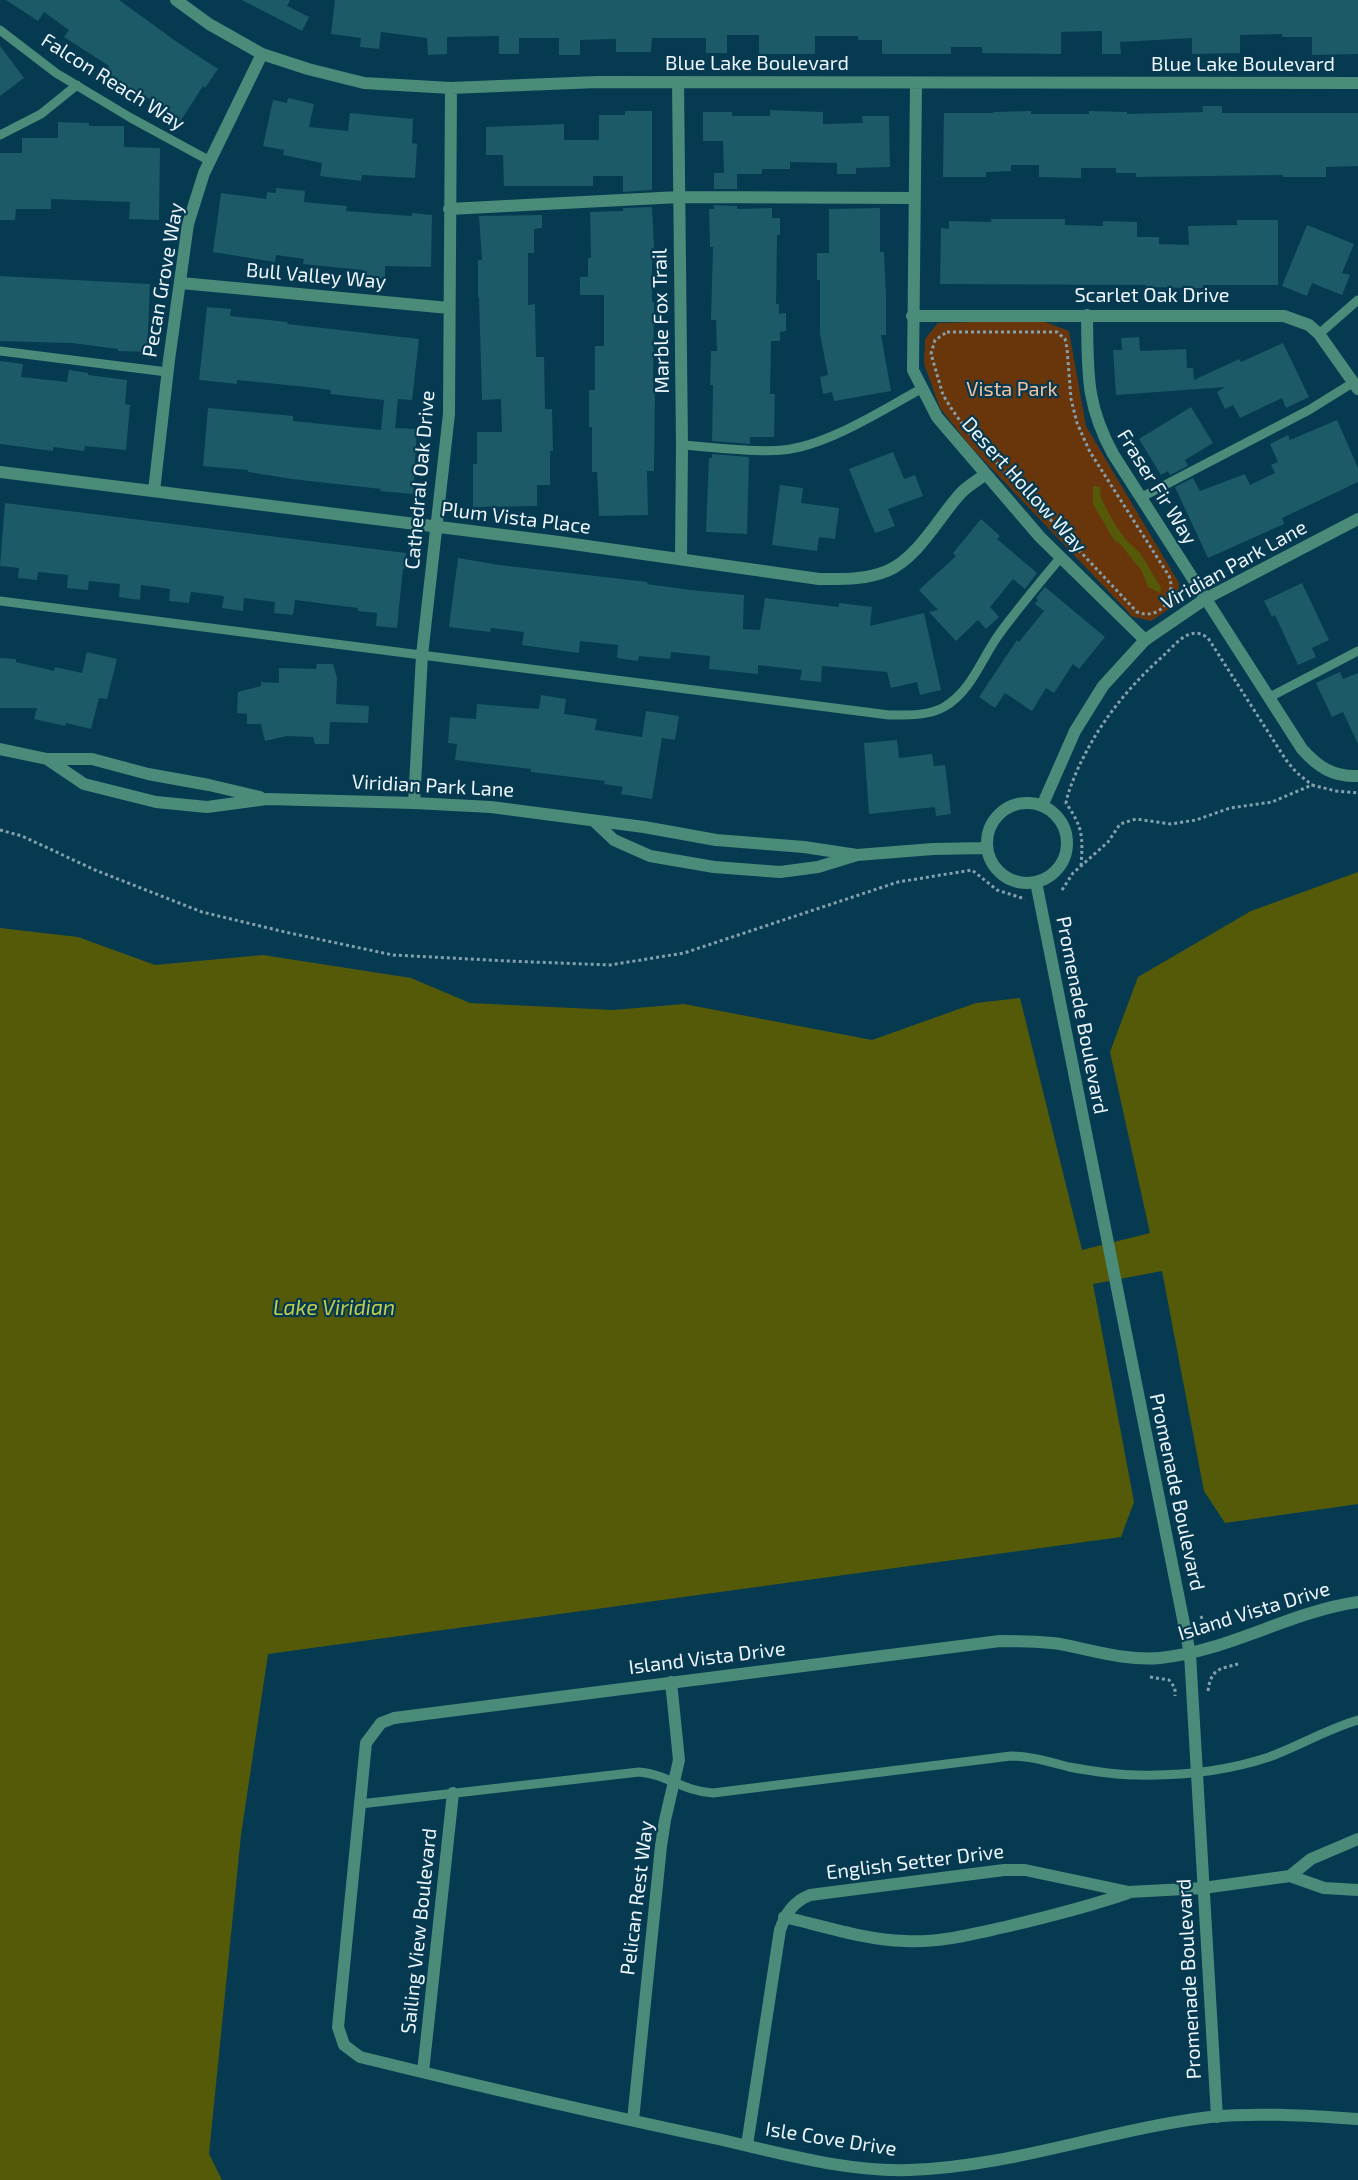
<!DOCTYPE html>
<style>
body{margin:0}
canvas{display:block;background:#053a51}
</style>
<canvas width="1358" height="2180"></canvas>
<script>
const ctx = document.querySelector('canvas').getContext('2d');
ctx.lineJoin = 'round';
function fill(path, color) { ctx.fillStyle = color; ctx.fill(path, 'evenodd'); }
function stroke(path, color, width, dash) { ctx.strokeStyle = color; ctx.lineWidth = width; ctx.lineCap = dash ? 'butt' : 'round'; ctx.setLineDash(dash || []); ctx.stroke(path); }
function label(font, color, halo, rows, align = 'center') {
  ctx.font = font + ' "Exo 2",sans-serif'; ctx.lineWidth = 4.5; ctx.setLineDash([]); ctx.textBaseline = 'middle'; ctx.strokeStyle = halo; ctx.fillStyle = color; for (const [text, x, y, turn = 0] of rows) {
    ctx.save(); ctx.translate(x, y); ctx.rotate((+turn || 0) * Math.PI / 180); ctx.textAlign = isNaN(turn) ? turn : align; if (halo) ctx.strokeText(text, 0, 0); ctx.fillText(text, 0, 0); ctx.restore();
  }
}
fill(new Path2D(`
 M1040 320 1069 331 1086 426 1179 583 1178 603 1151 621 1130 616 1131 615 971 447 940 408 924 364 925 339 938 323Z`), '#69360c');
fill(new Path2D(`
 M1093 486 1100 487 1101 498 1114 523 1126 540 1140 553 1161 588 1160 593 1148 587 1142 571 1120 544 1114 540 1093 504Z
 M1358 872V1504L1225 1523 1204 1491 1162 1271 1093 1284 1134 1502 1121 1537 268 1654 241 1835 209 2154 222 2180H0V928L78 937 155 965 263 955 411 978 470 1003 613 1010 684 1004 872 1040 976 1003 1020 998 1082 1250 1150 1233 1110 1052 1138 977 1251 911Z`), '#555a09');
fill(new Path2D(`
 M6 0H119L177 42 218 69 205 88 203 86 176 128 159 118 165 109 140 93 139 95 105 72 109 66 64 37 69 30 44 12 38 21Z
 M242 0H290L287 6 309 17 302 31Z
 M335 0H1358V54L1312 55V37H1282V34L1240 35V53L1192 54V38L1120 42 1121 54H1102V31L1061 32V54L982 53V47H951V54H882V40H858V36H815V54H759V35H727V53H706V38H652L651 52H616V39L580 40V55H559V38H519V54H499V36L447 37V54L428 55 427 38 381 32 379 49 360 47 361 38 331 34Z
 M0 46 24 78 0 96Z
 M288 98 314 104 309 127 348 131 350 113 413 119 412 143 417 144 415 178 362 175 361 181 320 176 322 163 283 155 284 150 263 146 273 100 287 103Z
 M1202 106H1222V113H1358V166L1326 167V177H1283V175L1136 177V173H1116V168H1081V178L1039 177V165H1011V171L986 172V177H943L944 113H993V112L1031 111V114H1089V111L1127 112V114L1203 112Z
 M770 110 823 112V124L863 123 862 116H889L890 167 856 168V174H837V163L790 162V169H762V174H737V189H714V173H724L723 141H703V112H732V116H770Z
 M625 111H652V190L623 192V176H593V186H504L503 155H486V127L564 124V140H599V115H625Z
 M58 122 89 123V126H124V147L160 148 159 220 129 219 130 202 51 199V209H16L15 220H0V153H22V138H58Z
 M276 188 305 191 304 202 347 206 346 211 412 216V213L432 215 431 267 385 266V279L363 277V270L303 264 304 259 276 255 275 262 213 252 221 193 266 199 267 192 276 193Z
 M714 205 737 206V209L772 208V218H780V235H777L776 304H779V314L786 313V331L780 332V341H771L770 394H775L774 437H750V444L712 441 713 385H710L711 351H717L716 320H711L713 247H710L709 209H714Z
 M652 207 654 248H652V302H654L653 391H655L654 471H647L648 515 599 516 597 472H592V427H589V390H595V346H604V295H580V277H588V258H591L590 212 623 211V208Z
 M880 208V252H884L886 297V335H881L891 391 834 401 832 392 823 394 820 377 828 375 820 334V280H817V253H829V209Z
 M542 215V228L534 229V253H528V305L535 304 536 357H544L545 409H552L553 451H550V485H537V506L473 507V464H477V432H502L501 399 482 400 479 297H478V260H482L479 216Z
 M991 219H1065V225L1103 226V221L1137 222V237H1159V244L1189 245 1188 226 1237 225V220H1278V285H1203V288H1189L1146 287V285L940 284 941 228 949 229V221L991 222Z
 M1307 225 1354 244 1342 273 1350 275 1342 295 1312 283 1307 296 1282 286Z
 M0 276 150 284 147 352 118 351V349L72 343 0 341Z
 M207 307 231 309 230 316 288 322 287 324 419 339 412 400 398 399 395 428 417 429 413 494 380 491 381 489 292 479 248 472V470L203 466 208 408 293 416V421L381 430 384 400 330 394 331 390 307 387 237 380V384L199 380Z
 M1139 337 1140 351 1186 349 1187 368H1193L1194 380 1239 359 1241 362 1283 343 1309 397 1286 408 1282 398 1240 418 1233 405 1225 409 1217 392 1225 387 1116 395 1113 350H1122L1121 338Z
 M0 361 23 364 21 377 67 382 69 370 88 373V375L127 380 125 404 130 405 126 450 85 446 84 451 53 447V451L0 444Z
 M1191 407 1213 443 1185 460 1188 466 1170 475 1168 471 1161 475 1139 439Z
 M1337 420 1358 468V482L1282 518 1284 524 1208 558 1175 487 1193 478 1200 491 1245 474 1250 485 1275 473 1271 465 1278 462 1270 444 1288 435 1290 440Z
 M893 452 904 479 915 475 923 496 888 509 895 526 875 533 849 469Z
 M712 454 749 457 747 534 706 532 709 458H712Z
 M780 485 803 488 801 503 839 508 835 539 819 537 817 551 772 545Z
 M5 503 406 553 405 569 403 568 397 628 376 626 377 613 358 611V608L295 600 293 615 274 613 275 602 244 598 243 611 222 608 224 596 191 592 189 603 169 601 170 589 141 585 140 600 119 597 120 584 89 581 88 590 67 588 68 575 38 572 37 580 18 578 19 568 0 566Z
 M981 519 1000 536 997 539 1037 573 1025 589 1013 579 990 607 999 617 986 629 978 620 956 641 929 612 938 610 919 590 956 556 953 553Z
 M458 558 499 565 648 582 647 584 690 590 744 595 743 629 760 630 765 598 839 607V603L872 607 870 626 924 613 941 690 920 695 917 682 891 688 887 672 822 666 821 682 800 680 802 670 758 665V674L709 669 710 656 671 652 670 659 639 656 638 661 617 658 618 645 580 641 579 653 522 645 524 632 491 628 490 632 449 627Z
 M1302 583 1329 640 1312 648 1316 657 1298 665 1275 615 1272 617 1264 601Z
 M1045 587 1105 637 1079 669 1073 664 1054 693 1046 688 1032 711 1005 693 995 708 979 697 1017 640 1019 642 1044 611 1035 604 1038 600 1036 598Z
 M87 652 117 659 107 699 99 698 91 729 66 723 65 726 34 719 37 708H0V658L16 659V662L54 671 55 667 82 673Z
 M317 664H333L337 678 336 704 369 706 368 723 330 722 329 744H315L313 737 287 736 265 741 261 724H247V714L237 713 238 692 261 686V682L279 683V668L316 669Z
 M1340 672 1343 679 1358 673V744L1343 712 1332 717 1316 683Z
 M541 695 566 699 564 714 597 719 595 730 642 737 646 711 679 716 675 740 662 738 652 799 621 794 623 787 604 784 605 781 531 772V769L455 760 457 744 448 743 450 717 476 719 477 704 539 709Z
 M897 740 899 758 932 754 934 766 945 765 951 814 936 816 935 807 869 814 864 743Z`), '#1b5a66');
stroke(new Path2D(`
 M947 332H1057L1065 339 1067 348 1071 399 1077 423 1090 452 1169 576C1177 597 1160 621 1137 612L969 433 953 411 943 395 931 354 935 340Z
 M0 830 22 836 95 870 202 912 285 932 393 955 508 961 610 965 684 953 898 882 972 870 997 890 1025 899
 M1081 866C1083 836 1083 828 1066 803 1068 792 1072 783 1076 773 1096 727 1126 689 1163 656 1176 644 1190 624 1208 638L1286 760 1296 772 1312 785
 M1062 890 1073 873 1108 842 1120 824 1136 819 1171 824 1196 820 1230 808 1272 802 1312 785 1336 791 1358 793
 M1201 1616 1204 1624 1213 1631
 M1150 1677 1169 1680 1175 1688V1696
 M1208 1691C1211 1669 1219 1669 1238 1664`), '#84a0ad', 3, [3, 3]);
stroke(new Path2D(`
 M0 30 56 73 131 118 210 161
 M0 135 41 114 77 85
 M1319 334 1358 300
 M0 351 167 372
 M682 445C712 447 753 453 783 450 827 446 882 410 921 389
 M1140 498 1309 410 1354 382
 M0 601 889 715C906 715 929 716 944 707 972 691 982 657 1000 633 1019 607 1040 582 1061 557
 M1268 698 1358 651
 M360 1804 639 1772C667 1774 682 1791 713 1793L1011 1756C1030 1756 1050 1762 1069 1767 1091 1771 1115 1775 1137 1775 1181 1776 1227 1771 1269 1757 1299 1746 1327 1729 1358 1720`), '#4a8b79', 9);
stroke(new Path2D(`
 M176 0 209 24 262 54 308 69 364 83 451 88 597 82 1358 83
 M678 82 682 445 681 559
 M916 83 913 370 937 417 1040 537 1145 640
 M449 209 679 197 915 198
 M181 283 449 308
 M1087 315C1088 371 1085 403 1113 454L1302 749C1318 767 1333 777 1358 776
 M912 316H1284L1309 325 1319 334 1358 389
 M0 472 559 542 819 579C842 579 865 580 887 571 918 558 939 517 960 494 967 486 978 480 986 474
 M154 491 169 360 188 224 204 173 262 54
 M414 803 422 655 449 414 451 88
 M1036 882 1190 1654 1217 2117
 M1358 1602C1289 1612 1229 1651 1160 1658 1126 1661 1092 1650 1060 1644 1040 1641 1020 1641 1000 1641L394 1718 381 1723 366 1743 338 2027 344 2045 360 2057C478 2086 595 2113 713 2138 777 2152 843 2172 909 2170 1012 2167 1109 2129 1210 2117 1259 2112 1310 2116 1358 2119
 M1290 1876 1311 1859 1358 1839
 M784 1917C824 1926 865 1940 905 1941 939 1943 972 1934 1005 1927 1047 1917 1088 1907 1128 1893
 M423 2072 453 1793
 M633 2120 661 1846 665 1820 679 1760 671 1682
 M747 2145 780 1930C786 1913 793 1902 810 1895L1004 1870H1025L1129 1892 1203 1888 1290 1876 1324 1888 1358 1890`), '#4a8b79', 12);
stroke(new Path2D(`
 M0 749 47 759H92L148 774 209 785 260 797
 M47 759 84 784 156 802 207 807 267 799 414 803 491 807 644 827 716 840 804 847 857 855
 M987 843a40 40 0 1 1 80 0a40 40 0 1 1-80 0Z
 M1042 806 1075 731 1103 686 1145 640 1205 599 1358 519
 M595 822 614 840 650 856 714 867 780 872 818 867 857 855 933 849 986 848`), '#4a8b79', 12);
label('20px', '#edf5fa', '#053a51', [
 ["Blue Lake Boulevard",757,63],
 ["Blue Lake Boulevard",1243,64],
 ["Falcon Reach Way",113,82,32],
 ["Bull Valley Way",316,276,5],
 ["Pecan Grove Way",163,280,-80],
 ["Scarlet Oak Drive",1152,295],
 ["Marble Fox Trail",661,321,-91],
 ["Cathedral Oak Drive",420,480,-85],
 ["Desert Hollow Way",1024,485,48],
 ["Fraser Fir Way",1157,487,58],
 ["Plum Vista Place",516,518,7],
 ["Viridian Park Lane",1234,565,-29],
 ["Viridian Park Lane",433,786,3],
 ["Promenade Boulevard",1082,1015,79],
 ["Promenade Boulevard",1177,1492,78],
 ["Island Vista Drive",1254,1611,-17],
 ["Island Vista Drive",707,1658,-7],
 ["English Setter Drive",915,1862,-7],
 ["Pelican Rest Way",637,1898,-83],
 ["Sailing View Boulevard",419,1931,-84],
 ["Promenade Boulevard",1189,1979,-93],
 ["Isle Cove Drive",831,2139,9]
]);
label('20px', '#f7c1a0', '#053a51', [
 ["Vista Park",1012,389]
]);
label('italic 21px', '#c5cf4c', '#053a51', [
 ["Lake Viridian",334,1308]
]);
</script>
